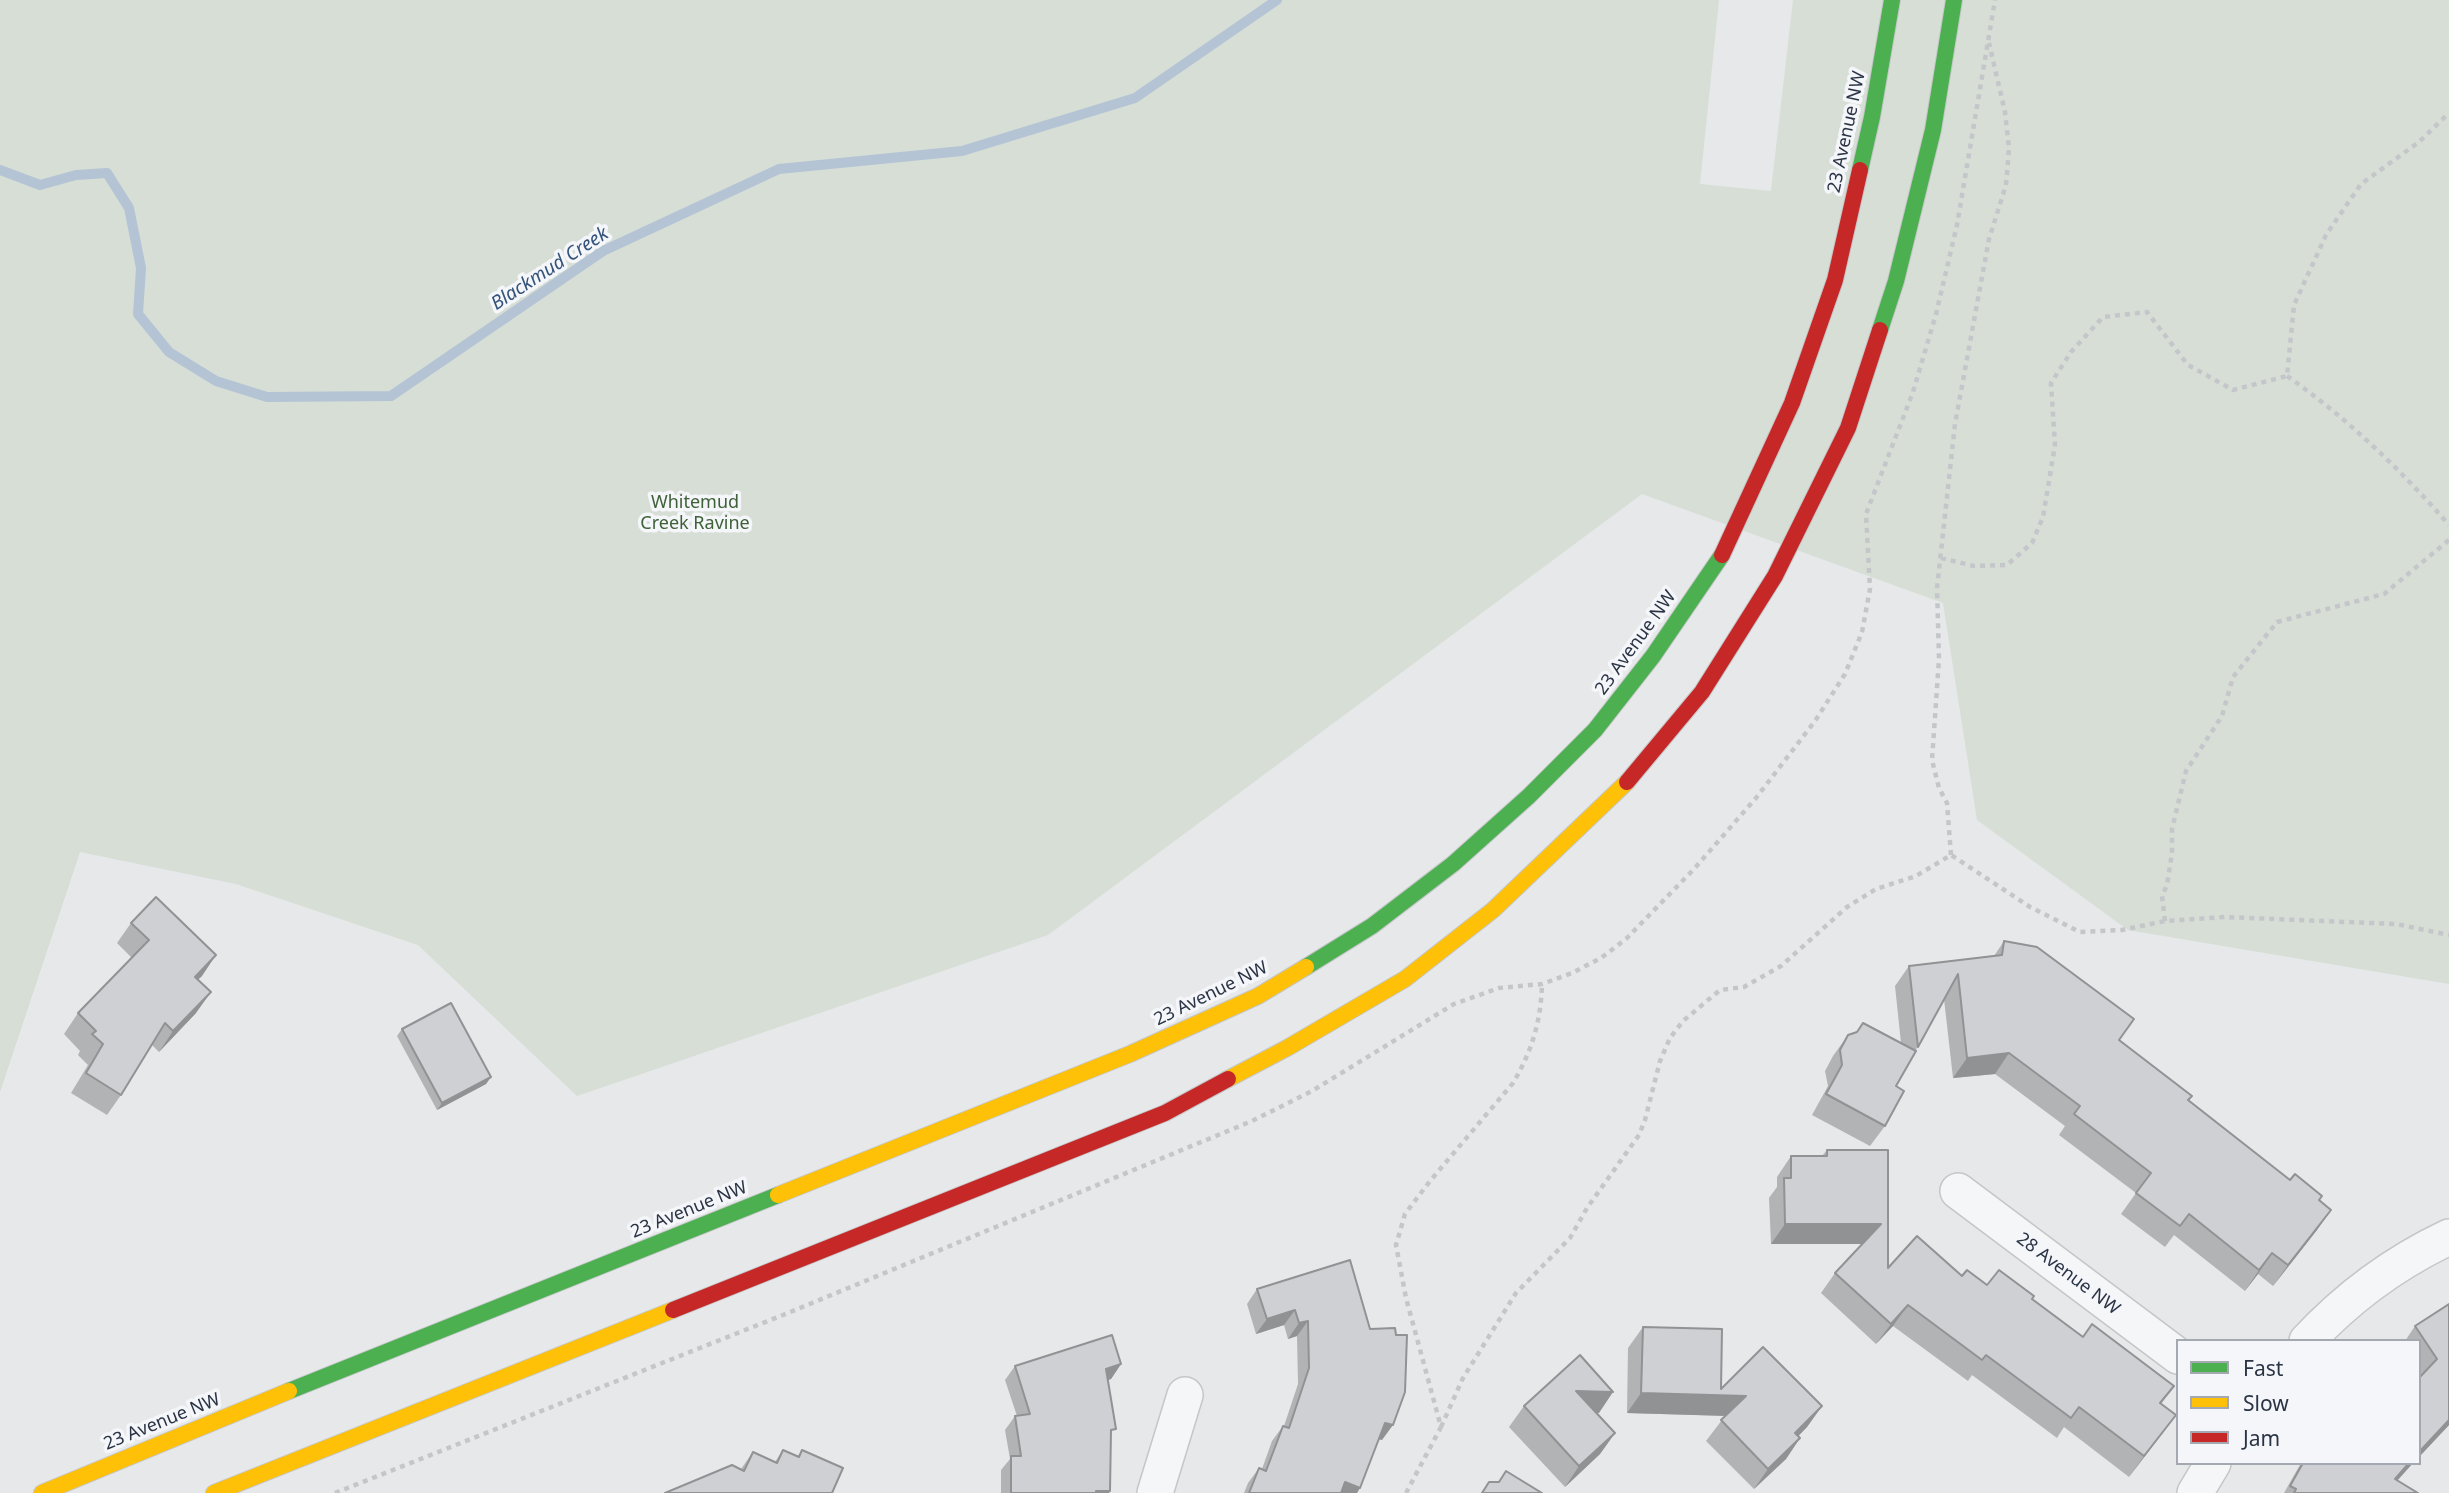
<!DOCTYPE html>
<style>
body{margin:0}
#map{position:relative;width:2449px;height:1493px;overflow:hidden;background:#e6e8ea;font-family:"Noto Sans",sans-serif}
canvas{display:block}
.legend{position:absolute;left:2176px;top:1339px;width:245px;height:126px;box-sizing:border-box;background:#f4f6f9;border:2px solid #a4a8b1;margin:0;padding:9px 12px;list-style:none;font-size:21px;color:#2b3445}
.legend li{display:flex;align-items:center;gap:14px;height:35px}
.legend b{width:35px;border:2px solid #a4a8b1}
</style>
<div id="map">
<canvas width="2449" height="1493"></canvas>
<ul class="legend">
<li><b style="height:9px;background:#4caf50"></b>Fast</li>
<li><b style="height:9px;background:#ffc107"></b>Slow</li>
<li><b style="height:9px;background:#c62828"></b>Jam</li>
</ul>
</div>
<script>
const ctx = document.querySelector('canvas').getContext('2d');
ctx.lineJoin = 'round';
function fill(path, color) { ctx.fillStyle = color; ctx.fill(path, 'evenodd'); }
function stroke(path, color, width, dash) { ctx.strokeStyle = color; ctx.lineWidth = width; ctx.lineCap = dash ? 'butt' : 'round'; ctx.setLineDash(dash || []); ctx.stroke(path); }
function label(font, color, halo, rows, align = 'center') {
  ctx.font = font + ' "Noto Sans",sans-serif'; ctx.lineWidth = 7; ctx.setLineDash([]); ctx.textBaseline = 'middle'; ctx.strokeStyle = halo; ctx.fillStyle = color; for (const [text, x, y, turn = 0] of rows) {
    ctx.save(); ctx.translate(x, y); ctx.rotate((+turn || 0) * Math.PI / 180); ctx.textAlign = isNaN(turn) ? turn : align; if (halo) ctx.strokeText(text, 0, 0); ctx.fillText(text, 0, 0); ctx.restore();
  }
}
fill(new Path2D(`
 M0 0H1719L1700 184 1771 191 1793 0H2449V984L2128 930 1977 820 1943 603 1642 494 1048 935 577 1096 418 945 236 884 80 852 0 1092Z`), '#d6ded6');
stroke(new Path2D(`
 M0 170 40 185 76 175 107 173 129 208 141 268 138 314 169 352 216 381 267 397 391 396 603 251 779 169 962 151 1135 98 1277 0`), '#b4c4d5', 10);
const street = new Path2D(`
 M1958 1191 2178 1356
 M2307 1341C2347 1298 2396 1262 2449 1237
 M1155 1493 1185 1395
 M2195 1493 2213 1463`);
const fast = new Path2D(`
 M1860 170 1872 117 1892 0
 M1880 330 1896 281 1933 130 1954 0
 M1306 967 1372 926 1453 864 1529 796 1595 730 1653 656 1722 555
 M289 1391 778 1195`);
const slow = new Path2D(`
 M1228 1079 1287 1048 1405 979 1493 910 1627 782
 M778 1195 1130 1054 1258 996 1306 967
 M42 1493 289 1391
 M214 1493 673 1310`);
const jam = new Path2D(`
 M1722 555 1792 403 1835 280 1860 170
 M1627 782 1702 692 1775 576 1848 428 1880 330
 M673 1310 1165 1113 1228 1079`);
stroke(street, '#c4c6c8', 38);
stroke(fast, '#c4c6c8', 18);
stroke(slow, '#c4c6c8', 18);
stroke(jam, '#c4c6c8', 18);
stroke(new Path2D(`
 M2287 376C2347 418 2401 470 2449 525
 M1941 558 1974 566 2007 565 2032 543 2043 517 2055 445 2051 383 2071 352 2103 317 2147 312 2188 365 2233 390 2287 376 2294 305 2326 235 2361 184 2419 142 2449 113
 M1951 855 1947 803 1939 788 1932 760 1939 659 1937 588 1955 424 1989 239 2006 185 2009 149 2005 112 1989 43
 M2165 921 2162 896 2167 885 2172 853V829L2186 771 2222 716 2233 677 2277 622 2384 594 2449 540
 M1441 1427 1463 1378 1516 1293 1570 1238 1587 1208 1639 1135 1645 1120 1660 1061 1670 1038 1683 1021 1720 990 1744 987 1781 966 1847 907 1876 889 1916 876 1951 855 2030 907 2080 932 2122 930 2165 921 2225 917 2396 924 2449 935
 M335 1493 783 1315 1252 1121 1312 1091 1454 1004 1499 988 1542 984 1572 973 1601 958 1626 939 1694 869 1756 798 1815 721 1845 674 1862 632 1870 589 1866 514 1913 392 1936 314 1957 225 1995 0
 M1406 1493 1441 1427 1406 1298 1396 1245 1405 1214 1430 1181 1513 1083C1532 1051 1541 1021 1542 984`), '#c5c6ca', 4.5, [5, 5]);
stroke(street, '#f5f6f7', 35);
stroke(fast, '#4caf50', 16);
stroke(slow, '#ffc107', 16);
stroke(jam, '#c62828', 16);
fill(new Path2D(`
 M131 923 202 976 198 979 196 1013 159 1052 152 1045 121 1095 107 1115 71 1093 88 1065 78 1055 80 1051 64 1034 78 1013 132 958 117 943Z
 M2004 941 2188 1100 2290 1180 2319 1200 2317 1230 2273 1286 2258 1274 2245 1291 2174 1235 2165 1247 2121 1214 2136 1193 2059 1135 2065 1126 1995 1074 1953 1078 1944 999 1896 1086 1885 1126 1870 1146 1812 1115 1828 1086 1825 1071 1833 1056 1848 1035 1856 1033 1863 1023 1901 1043 1895 986 1909 966 1994 956Z
 M402 1029 491 1077 486 1084 437 1110 397 1036Z
 M1827 1150 1888 1268 1962 1276 2032 1299 2083 1337 2174 1386 2161 1404 2176 1415 2129 1477 2064 1427 2057 1438 1972 1375 1968 1381 1893 1326 1876 1344 1821 1293 1835 1273 1862 1244H1771L1769 1198 1777 1187V1177L1791 1156H1822Z
 M1350 1260 1382 1440 1379 1439 1357 1493H1244L1248 1483 1259 1468 1262 1469 1272 1441 1283 1426H1284L1298 1384 1297 1336 1288 1339 1284 1325 1256 1334 1247 1304 1257 1289Z
 M2449 1304V1425L2419 1457V1378L2422 1375 2419 1370V1341H2405L2415 1326Z
 M1643 1327 1721 1389 1822 1406 1807 1427 1798 1436 1800 1438 1786 1459 1754 1489 1706 1441 1725 1416 1627 1413 1628 1348Z
 M1121 1364 1111 1379 1108 1380 1111 1436 1110 1491 1109 1493H1001V1470L1010 1459 1005 1430 1015 1416H1017L1005 1380 1015 1366Z
 M1524 1406 1599 1413H1596L1615 1433 1600 1454 1565 1487 1509 1427Z
 M783 1450 798 1456 802 1450 832 1493H665L741 1469 753 1452 775 1462Z
 M2301 1463H2413L2397 1481 2418 1493H2284Z`), '#b1b3b5');
fill(new Path2D(`
 M216 955 202 976 180 997 195 977Z
 M211 992 196 1013 159 1052 173 1031Z
 M2009 1053 1995 1074 1953 1078 1967 1058Z
 M491 1077 486 1084 437 1110 442 1103Z
 M2331 1210 2317 1230 2273 1286 2288 1265Z
 M1785 1224H1881L1866 1244H1771Z
 M2272 1253 2258 1274 2245 1291 2259 1270Z
 M1908 1305 1893 1326 1876 1344 1891 1324Z
 M1295 1310 1284 1325 1256 1334 1267 1319Z
 M1308 1321 1297 1336 1288 1339 1299 1323Z
 M1121 1364 1111 1379 1096 1383 1106 1369Z
 M1576 1391 1613 1392 1599 1413 1561 1412Z
 M1641 1393 1746 1396 1731 1416 1627 1413Z
 M1822 1406 1807 1427 1781 1454 1795 1433Z
 M2176 1415 2161 1435 2129 1477 2144 1456Z
 M2449 1420V1425L2419 1457V1452Z
 M1385 1423 1393 1425 1382 1440 1375 1438Z
 M1615 1433 1600 1454 1565 1487 1579 1466Z
 M1800 1438 1786 1459 1754 1489 1768 1469Z
 M2409 1463H2413L2386 1493 2395 1479Z
 M1345 1482 1360 1488 1357 1493H1337Z
 M1096 1491H1110L1109 1493H1095Z`), '#909294');
const building = new Path2D(`
 M156 897 216 955 195 977 211 992 173 1031 165 1023 121 1095 86 1073 103 1044 92 1034 96 1031 78 1013 149 940 131 923Z
 M2004 941 2037 947 2134 1019 2119 1040 2192 1096 2188 1100 2290 1180 2295 1174 2322 1196 2319 1200 2331 1210 2288 1265 2272 1253 2259 1270 2189 1214 2180 1226 2136 1193 2151 1173 2074 1114 2080 1106 2009 1053 1967 1058 1958 974 1918 1047 1909 966 2002 955Z
 M451 1003 491 1077 442 1103 402 1029Z
 M1863 1023 1916 1051 1896 1086 1904 1091 1885 1126 1826 1094 1842 1065 1840 1050 1848 1035 1857 1032Z
 M1827 1150H1888V1268L1917 1236 1962 1276 1967 1270 1987 1285 1999 1270 2034 1296 2032 1299 2083 1337 2092 1324 2174 1386 2160 1403 2176 1415 2144 1456 2079 1407 2071 1418 1986 1355 1982 1360 1908 1305 1891 1324 1835 1273 1881 1224H1785L1784 1178H1791V1156H1827Z
 M1350 1260 1370 1329 1395 1328 1396 1335H1407L1405 1392 1393 1425 1385 1423 1360 1488 1345 1482 1341 1493H1249L1259 1468 1266 1471 1283 1426 1289 1428 1309 1368 1308 1321 1299 1323 1295 1310 1267 1319 1257 1289Z
 M2449 1304V1420L2419 1452V1378L2437 1359 2415 1326Z
 M1643 1327 1722 1329 1721 1389 1763 1347 1822 1406 1795 1433 1800 1438 1768 1469 1721 1420 1746 1396 1641 1393Z
 M1112 1335 1121 1364 1106 1369 1116 1429 1111 1430 1110 1491H1096V1493H1011V1456H1021L1015 1416 1030 1414 1015 1366Z
 M1580 1355 1613 1392 1576 1391 1615 1433 1579 1466 1524 1406Z
 M783 1450 799 1457 802 1450 843 1468 832 1493H665L732 1465 744 1471 753 1452 777 1463Z
 M2303 1463H2409L2395 1479 2418 1493H2294L2296 1489 2290 1486Z
 M1506 1471 1542 1493H1482L1489 1482H1499Z`);
fill(building, '#ced0d3');
stroke(building, '#909294', 2);
label('18px', '#2b3445', '#f4f6f9', [
 ["23 Avenue NW",1847,132,-78],
 ["23 Avenue NW",1636,643,-54],
 ["23 Avenue NW",1211,994,-26],
 ["23 Avenue NW",689,1210,-22],
 ["28 Avenue NW",2068,1274,37],
 ["23 Avenue NW",162,1422,-22]
]);
label('18px', '#3f6138', '#f4f6f9', [
 ["Whitemud",695,503],
 ["Creek Ravine",695,524]
]);
label('italic 19px', '#34527a', '#f4f6f9', [
 ["Blackmud Creek",550,269,-33]
]);
</script>
